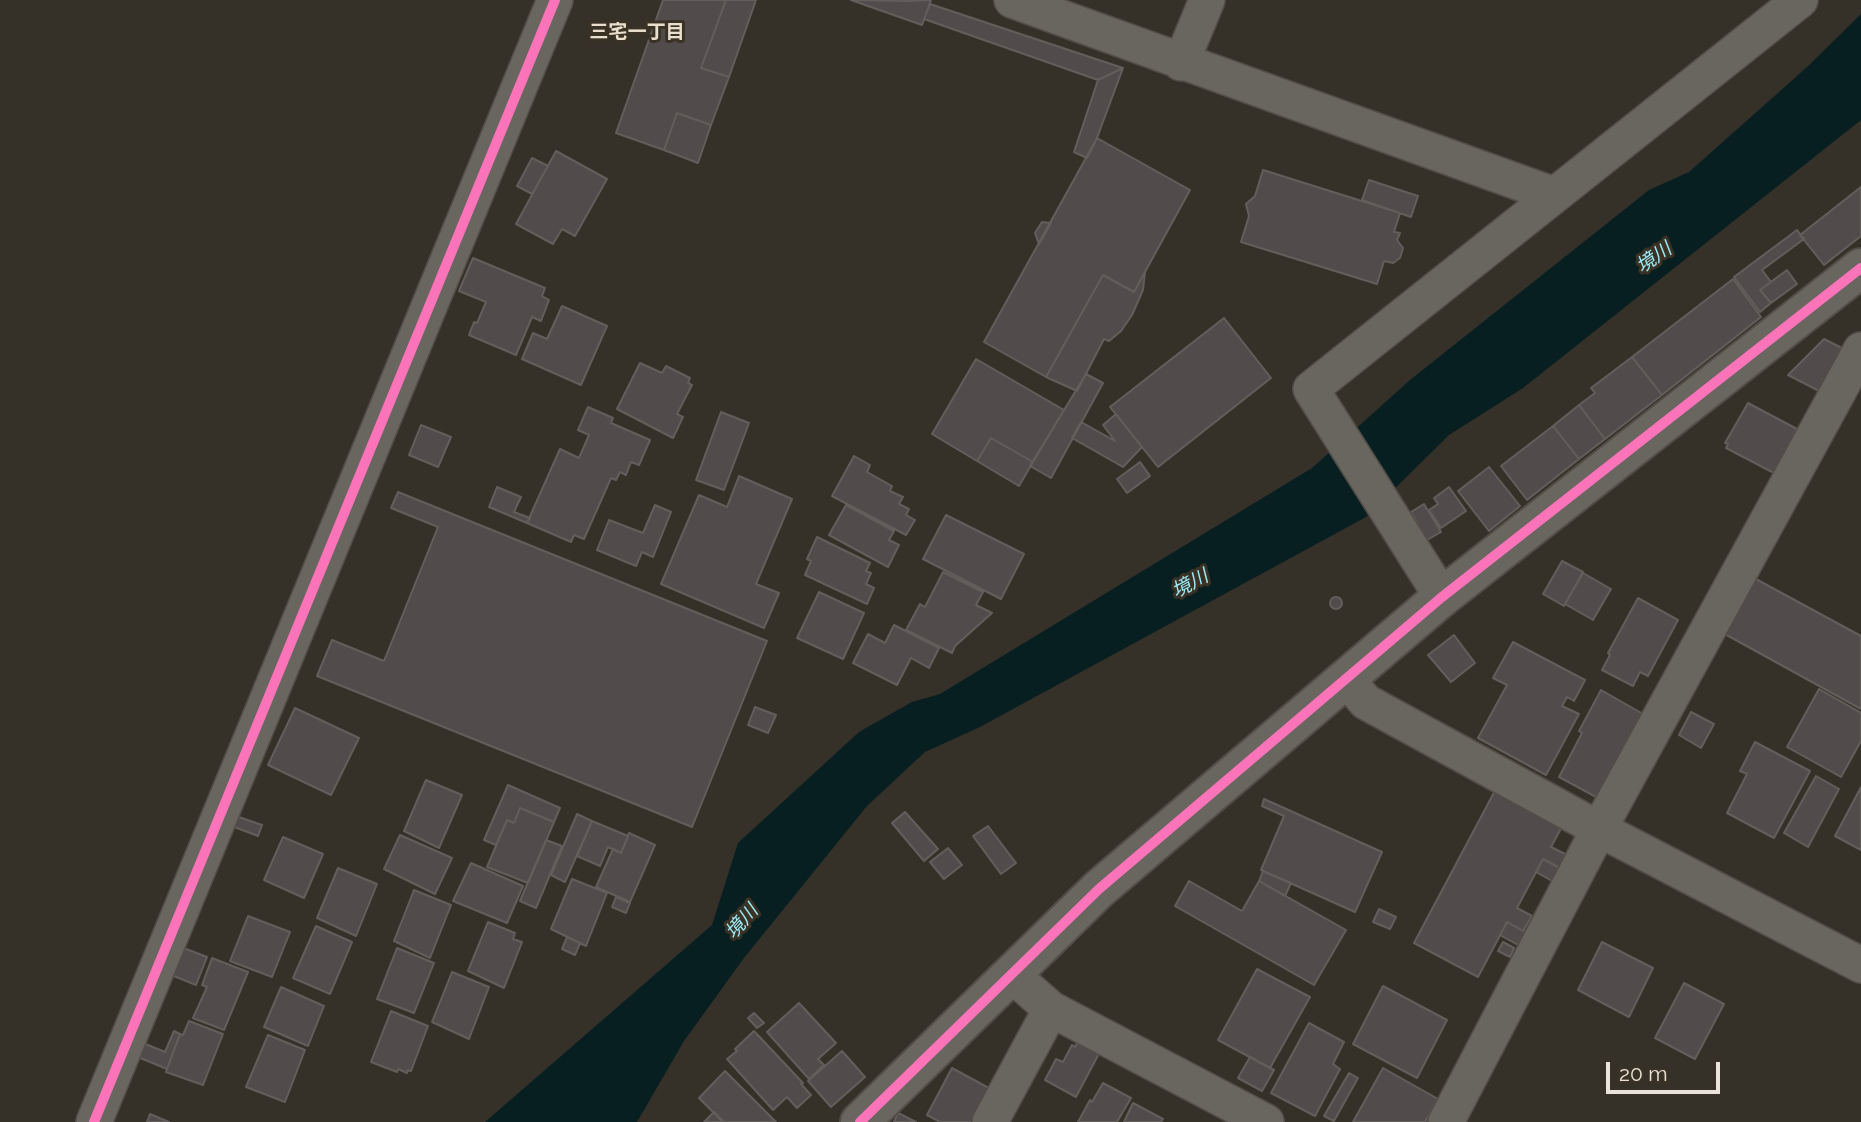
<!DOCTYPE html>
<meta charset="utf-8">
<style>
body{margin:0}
#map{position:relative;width:1861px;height:1122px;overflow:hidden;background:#353129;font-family:Raleway,sans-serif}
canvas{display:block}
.scale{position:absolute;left:1606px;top:1062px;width:114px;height:32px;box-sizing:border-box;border:4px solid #e9e3db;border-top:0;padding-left:9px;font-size:21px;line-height:24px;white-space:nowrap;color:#e9e3db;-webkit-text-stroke:5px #3a3224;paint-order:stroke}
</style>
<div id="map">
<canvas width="1861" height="1122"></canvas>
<div class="scale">20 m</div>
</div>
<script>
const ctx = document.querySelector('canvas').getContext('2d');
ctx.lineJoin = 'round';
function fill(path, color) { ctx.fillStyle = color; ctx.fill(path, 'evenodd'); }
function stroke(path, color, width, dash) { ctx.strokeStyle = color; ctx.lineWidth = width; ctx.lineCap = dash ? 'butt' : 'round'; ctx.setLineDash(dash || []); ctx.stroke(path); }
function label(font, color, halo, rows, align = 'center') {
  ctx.font = font + ' Raleway,"Noto Sans JP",sans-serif'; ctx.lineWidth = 6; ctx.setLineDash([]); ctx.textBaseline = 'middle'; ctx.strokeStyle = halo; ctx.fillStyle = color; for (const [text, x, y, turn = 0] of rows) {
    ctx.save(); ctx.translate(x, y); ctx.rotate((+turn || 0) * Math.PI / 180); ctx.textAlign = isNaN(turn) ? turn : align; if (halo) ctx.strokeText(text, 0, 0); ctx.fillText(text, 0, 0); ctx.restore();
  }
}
fill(new Path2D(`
 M1861 14V120L1523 388 1449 435 1366 517 980 727 925 752 867 806 744 958 684 1041 637 1122H485L712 925 738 843 859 732 912 702 940 694 1312 468 1410 380 1649 190 1689 172 1806 68Z`), '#081f21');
const building = new Path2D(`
 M663 0H726L701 68 729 77 711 125 677 113 664 150 616 133Z
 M726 0H756L729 77 701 68Z
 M851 0 910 1 931 0 922 25Z
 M930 4 1123 68 1098 80 924 19Z
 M1123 68 1097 138 1087 158 1074 152 1098 80Z
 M677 113 711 125 698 163 664 150Z
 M1097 138 1190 190 1134 292 1103 275 1046 377 984 342Z
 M556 151 607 179 575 236 562 229 553 244 516 224Z
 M532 158 548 166 532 194 517 186Z
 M1263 170 1400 213 1394 232 1400 233 1397 240 1403 248 1400 258 1393 263 1384 261 1377 284 1241 242 1249 216 1246 204 1255 196Z
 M1369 180 1418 196 1411 217 1362 200Z
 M1861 187V236L1824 265 1800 235Z
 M1042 222 1051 223 1039 244 1035 233Z
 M1797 230 1804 239 1762 270 1771 282 1760 290 1771 303 1760 312 1734 277Z
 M473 258 545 288 542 296 549 300 541 321 532 317 516 355 469 335 474 322 477 323 486 302 459 291Z
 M1787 270 1797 284 1771 303 1760 290Z
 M1145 272 1143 290 1132 315 1121 331 1109 341 1104 339 1077 391 1046 377 1103 275 1134 292Z
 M1733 279 1761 317 1662 395 1632 357Z
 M562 306 607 326 581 385 522 359 533 333 547 339Z
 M1224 318 1271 378 1158 467 1110 407Z
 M1824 339 1846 350 1823 393 1788 375Z
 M1632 357 1662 395 1605 439 1579 405 1595 393 1591 388Z
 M976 359 1064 410 1033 462 991 438 977 461 932 434Z
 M640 363 662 373 666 366 690 378 688 383 692 385 677 414 683 417 673 438 617 409Z
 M1086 374 1103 383 1051 478 1030 466Z
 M1748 403 1797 429 1774 473 1726 448 1728 444 1725 443Z
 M1579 405 1605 439 1579 459 1553 426Z
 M588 407 613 418 611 423 650 440 639 465 631 462 626 475 620 472 616 480 611 478 584 539 574 535 571 542 527 523 560 449 579 458 589 435 578 430Z
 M721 412 749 423 724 490 696 480Z
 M1116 414 1142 447 1123 467 1072 438 1081 422 1115 441 1103 425Z
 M421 425 451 437 438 467 409 455Z
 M1553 426 1579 459 1527 500 1501 466Z
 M991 438 1033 462 1019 486 977 461Z
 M854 456 870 465 867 472 892 486 890 491 903 497 899 504 909 509 906 515 915 520 906 535 832 496Z
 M1140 462 1150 476 1127 493 1117 479Z
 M1489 467 1520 506 1489 531 1458 491Z
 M739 476 792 499 756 584 779 593 764 628 661 584 699 495 727 507Z
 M497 487 521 497 514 512 530 518 527 523 489 507Z
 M1449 487 1466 511 1441 528 1429 510 1438 504 1434 498Z
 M398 492 767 641 692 827 317 676 332 640 384 661 438 527 391 508Z
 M1424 504 1441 532 1427 540 1411 512Z
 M655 505 671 512 653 557 642 552 636 566 597 550 609 520 643 533Z
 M846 505 894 531 889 540 899 545 888 567 829 535Z
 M946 515 1024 554 1001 599 923 559Z
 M817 537 870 563 866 571 871 573 866 584 874 588 867 604 805 575 811 561 807 559Z
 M1562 561 1583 572 1564 606 1543 594Z
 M943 572 983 592 976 605 992 613 955 646 952 653 906 630 920 604 925 607Z
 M1583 573 1611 589 1593 620 1565 604Z
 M1754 578 1861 636V709L1723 633Z
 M819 592 864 613 843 659 797 638Z
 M1330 603a6 6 0 1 1 12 0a6 6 0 1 1-12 0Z
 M1638 598 1678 620 1648 676 1640 672 1633 686 1602 670 1610 655 1608 653Z
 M894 625 939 648 929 668 911 658 897 685 853 663 868 634 885 643Z
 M1454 635 1475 663 1451 682 1428 655Z
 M1513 642 1585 680 1574 701 1567 697 1562 706 1579 714 1546 775 1478 738 1507 685 1493 678Z
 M1819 689 1861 713V741L1841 777 1787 747Z
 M1601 690 1643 714 1598 798 1559 777 1582 733 1579 731Z
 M755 707 776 715 768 733 748 725Z
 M295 708 359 738 331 795 268 765Z
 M1691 712 1714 724 1701 748 1679 735Z
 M1755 742 1810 771 1774 838 1727 813 1747 774 1740 771Z
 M1816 776 1839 789 1808 847 1784 833Z
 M426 780 462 795 439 848 404 831Z
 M508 785 560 808 554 822 520 808 514 823 507 820 496 845 484 840Z
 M1498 785 1565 821 1551 847 1567 855 1560 868 1543 859 1517 908 1532 916 1523 931 1507 922 1478 977 1414 943Z
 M1861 787V850L1835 836Z
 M1264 799 1382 852 1355 912 1261 870 1284 816 1262 806Z
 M520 808 554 822 528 883 487 867 507 820 514 823Z
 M905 812 938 849 924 861 892 823Z
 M577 814 592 821 565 882 551 875Z
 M233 815 262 825 258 836 229 825Z
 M592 821 628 836 621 853 608 847 600 866 577 856Z
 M988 826 1016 863 1001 874 973 836Z
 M629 833 655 845 630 902 596 887 613 849 621 853Z
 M400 835 452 858 435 894 384 869Z
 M283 837 323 854 304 898 264 880Z
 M546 840 562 846 536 908 520 901Z
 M948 848 962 865 944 879 930 862Z
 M1543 859 1568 873 1561 886 1536 872Z
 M471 863 523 886 507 923 453 901Z
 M338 868 377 884 356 936 317 918Z
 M1263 871 1291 883 1285 896 1259 881Z
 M572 879 607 893 586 946 551 929Z
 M1189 881 1242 911 1259 881 1346 930 1314 985 1175 906Z
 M414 890 451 905 430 958 394 941Z
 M616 897 630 903 626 913 612 907Z
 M1379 909 1396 917 1390 929 1373 922Z
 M248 916 290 932 272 977 230 961Z
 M488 922 515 933 513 939 522 942 504 988 468 971Z
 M1507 922 1534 937 1527 950 1500 935Z
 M316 926 352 942 330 994 293 978Z
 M567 937 580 943 575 955 562 949Z
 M1503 942 1514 948 1510 957 1498 951Z
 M1602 942 1653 968 1629 1017 1578 990Z
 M181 947 207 957 196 985 169 974Z
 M397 948 434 963 414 1013 377 999Z
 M212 958 248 972 224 1030 193 1018 207 987 202 985Z
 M1257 969 1310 997 1270 1068 1218 1040Z
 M452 972 489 987 469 1039 432 1022Z
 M1684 983 1724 1004 1695 1059 1655 1038Z
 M1383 986 1447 1020 1417 1078 1353 1044Z
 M281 987 324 1006 308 1046 264 1027Z
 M799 1003 836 1043 818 1059 824 1065 809 1079 767 1032Z
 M391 1011 428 1026 411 1071 408 1070 407 1073 398 1069 397 1072 371 1062Z
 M754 1013 764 1023 757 1028 748 1018Z
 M189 1021 223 1034 203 1085 166 1072 180 1034 183 1035Z
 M1309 1023 1344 1042 1333 1064 1340 1069 1315 1116 1271 1093Z
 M174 1031 180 1034 167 1069 138 1057 143 1043 165 1052Z
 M754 1031 803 1083 801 1084 811 1095 797 1108 787 1097 773 1110 727 1059 737 1051 735 1049Z
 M268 1035 305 1050 285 1102 246 1087Z
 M1081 1036 1102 1048 1076 1097 1045 1080 1056 1059 1063 1062 1072 1045 1075 1047Z
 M842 1051 865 1077 831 1107 808 1081Z
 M1250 1057 1274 1070 1262 1091 1238 1078Z
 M952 1068 998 1093 977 1122H940L927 1115Z
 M1383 1068 1438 1099 1425 1122H1353Z
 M725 1071 776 1122H723L699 1098Z
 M1349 1073 1358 1078 1334 1121 1324 1116Z
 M1103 1083 1131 1098 1117 1122H1078L1090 1100 1092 1102Z
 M1133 1103 1163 1119 1161 1122H1124Z
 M714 1112 724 1122H704Z
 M898 1113 916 1122H894Z
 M150 1114 169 1122H147Z`);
fill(building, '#514c4b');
stroke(building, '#635e5c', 2);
const minor = new Path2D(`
 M1012 0 1554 195
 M1181 63 1207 0
 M1442 597 1311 389 1800 0
 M1346 679 1366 702 1599 829 1861 965
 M1011 974 1051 1009 1266 1122
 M94 1122 555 0
 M990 1122 1051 1009
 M1446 1122 1599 829 1861 350`);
const tertiary = new Path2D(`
 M860 1122 1099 889 1442 597 1861 268`);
stroke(minor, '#524d47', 38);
stroke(tertiary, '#524d47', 42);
stroke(minor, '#69655f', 35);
stroke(tertiary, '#69655f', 38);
stroke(new Path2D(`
 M94 1122 555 0
 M860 1122 1099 889 1442 597 1861 268`), '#fb73b8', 10);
label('bold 19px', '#eadfcf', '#3a3224', [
 ["三宅一丁目",637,32]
]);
label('italic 19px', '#9aedfb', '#3a3224', [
 ["境川",1654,258,-35],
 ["境川",1190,584,-28],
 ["境川",742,922,-49]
]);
</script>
